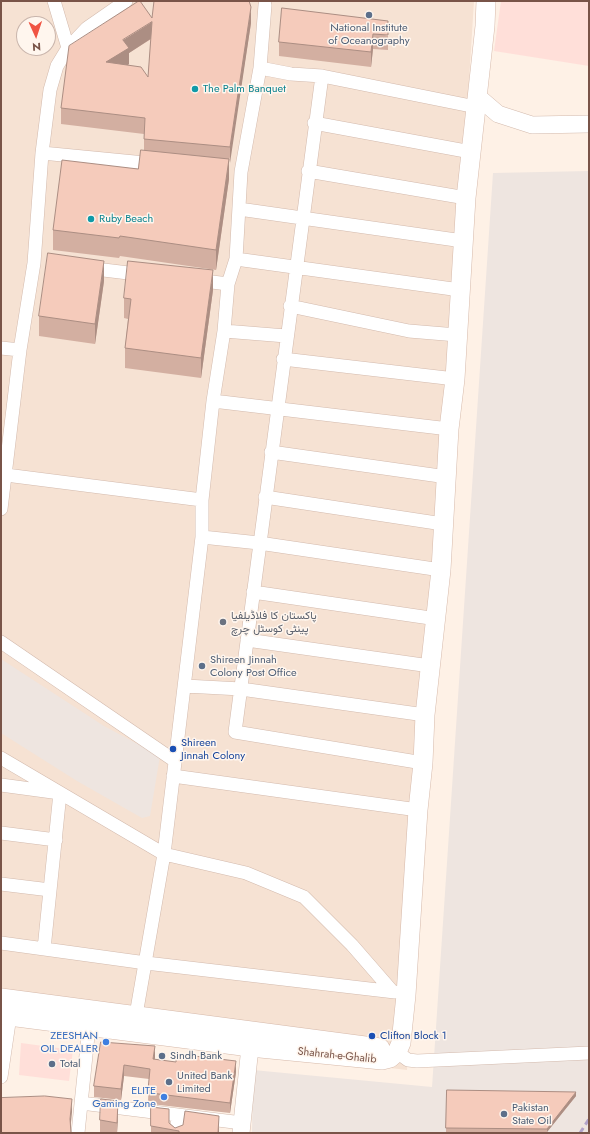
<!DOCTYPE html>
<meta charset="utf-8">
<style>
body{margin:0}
#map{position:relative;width:590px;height:1134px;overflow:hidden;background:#fef1e6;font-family:Jost,sans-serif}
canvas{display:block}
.frame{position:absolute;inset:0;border:2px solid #795448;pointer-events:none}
.north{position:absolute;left:16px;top:16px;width:40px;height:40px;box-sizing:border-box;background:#fff6ee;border:1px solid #c9b5ac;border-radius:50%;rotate:177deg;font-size:11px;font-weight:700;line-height:16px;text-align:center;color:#795448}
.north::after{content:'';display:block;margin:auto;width:14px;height:18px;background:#f05443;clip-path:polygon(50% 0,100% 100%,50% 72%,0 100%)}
</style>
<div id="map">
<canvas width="590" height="1134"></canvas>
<div class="frame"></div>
<div class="north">N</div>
</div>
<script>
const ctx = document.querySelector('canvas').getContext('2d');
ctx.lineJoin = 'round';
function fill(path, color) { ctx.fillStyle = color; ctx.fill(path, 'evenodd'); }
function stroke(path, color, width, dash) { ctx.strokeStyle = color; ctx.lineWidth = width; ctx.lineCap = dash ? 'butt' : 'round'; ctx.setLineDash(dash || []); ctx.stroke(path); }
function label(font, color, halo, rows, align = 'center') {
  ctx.font = font + ' Jost,Vazirmatn,sans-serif'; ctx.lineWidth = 3; ctx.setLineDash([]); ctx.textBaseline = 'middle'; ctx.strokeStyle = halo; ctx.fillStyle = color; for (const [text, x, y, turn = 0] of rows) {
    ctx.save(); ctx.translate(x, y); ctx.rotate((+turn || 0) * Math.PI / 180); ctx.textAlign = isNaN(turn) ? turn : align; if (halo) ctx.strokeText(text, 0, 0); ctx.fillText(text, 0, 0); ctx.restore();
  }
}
fill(new Path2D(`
 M1 1H474L407 1070 1 1021ZM24 24H48V48H24Z`), '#f6e2d3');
fill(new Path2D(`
 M501 1H589V66L494 51Z
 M21 1043 73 1050 69 1081 19 1075Z`), '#ffdfd9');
fill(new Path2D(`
 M589 171V1133H252L253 1070 432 1087 493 173Z
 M1 659 104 726 160 756 150 816 142 818 77 781 1 733Z`), '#eee5e0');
const minor = new Path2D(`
 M54 1 68 48
 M260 68 291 74 322 76 476 107
 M322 76 235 732 423 763
 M314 123 471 152
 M42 153 155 164
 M308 171 466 198
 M239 209 463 241
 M236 259 460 290
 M87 268 145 275
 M196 280 228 284
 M290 306 409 331 457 335
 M224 331 286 336
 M1 348 20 350
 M283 359 455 379
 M213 401 449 429
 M271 452 447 477
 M6 475 202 500
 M265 497 443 524
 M1 509 20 350 34 263 42 153 50 90 57 66 68 48 87 28 126 1
 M202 537 259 543 441 570
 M253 592 437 619
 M247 640 430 666
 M1 642 175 761
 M185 686 241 689 425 715
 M1 758 164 854 246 873 304 897 352 945 392 991
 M173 776 418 810
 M1 785 60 793 44 949
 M1 833 56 840
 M1 884 50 890
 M1 943 146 963 395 992
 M136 1015 164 854 202 537V500L213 401 224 331 228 284 236 259 241 172 260 68 265 5
 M397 1052 408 1060 417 1061 589 1053
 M1 1077 10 1016
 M81 1103 242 1123
 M78 1133 89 1026
 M176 1133 178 1115`);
const tertiary = new Path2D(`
 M477 96 498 114 532 125 589 124
 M241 1133 250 1047`);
const secondary = new Path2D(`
 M1 998 380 1048
 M1 1015 250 1047 382 1060 390 1058 397 1052 401 1043 406 995 418 810 423 763 425 715 441 570 449 429 455 379 466 198 485 26 486 1`);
stroke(minor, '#d3baad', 14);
stroke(tertiary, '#d3baad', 18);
stroke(secondary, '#d6b9aa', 20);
stroke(minor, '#fff', 13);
stroke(tertiary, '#fff', 17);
stroke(secondary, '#fff', 19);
stroke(new Path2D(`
 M580 1133 589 1119`), '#b2a3c9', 3, [6, 4]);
fill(new Path2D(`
 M282 8 388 36V50L373 49 371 67 279 56V42Z
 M152 18 251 23 229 163V179L216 270 120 256 119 258 53 250V230L138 169 144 151V134L61 124V108ZM151 39 148 77 128 65 129 64V53Z
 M104 281 95 344 39 336V316Z
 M213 290 201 378 125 368V348L128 319 124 318V298Z
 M101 1042 155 1057V1059L236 1072 230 1113 151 1104V1101H148L149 1079 124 1076 121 1100 94 1097V1086Z
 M447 1090 576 1096 547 1132H446Z
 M151 1107 175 1128H219V1133H151Z
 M118 1116 117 1133H100V1120Z`), '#d3afa1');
fill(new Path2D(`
 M251 7V23L230 163V147Z
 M152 22V38L129 53V64L106 79V62L123 40Z
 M373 34V49L371 67V52Z
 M229 159V179L216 270V250Z
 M104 261V281L95 344V324Z
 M213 270V290L201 378V358Z
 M155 1046V1057L153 1070V1059Z
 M236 1061V1072L230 1113V1103Z
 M124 1065V1076L121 1100V1089Z
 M576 1092V1096L547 1132V1129Z
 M72 1099V1112L70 1132V1119Z
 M118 1101V1116L117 1133V1123Z
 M219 1116V1133H218Z`), '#ac8e83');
const building = new Path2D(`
 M139 1H140L152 18 154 1H249L251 7 230 147 144 139 145 118 61 108 69 46ZM152 22 148 77 141 67 106 62 129 48 123 40Z
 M282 8 388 21V35L373 34 371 52 279 42Z
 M141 150 229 159 216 250 120 236 119 238 53 230 62 160 138 169Z
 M48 253 104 261 95 324 39 316Z
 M128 261 213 270 201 358 125 348 131 299 124 298Z
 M101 1042 155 1046 153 1059 176 1062 177 1054 236 1061 230 1103 151 1093V1091L148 1090 150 1069 124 1065 121 1089 94 1086Z
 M447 1090 576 1092 547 1129 446 1128Z
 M45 1096 72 1099 70 1119 71 1133H1V1098Z
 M101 1099 118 1101 117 1123 100 1120Z
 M151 1107 169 1109V1123L175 1128 183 1125 185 1111 219 1116 218 1133H179V1131L151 1126Z`);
fill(building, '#f5cbbb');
stroke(building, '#ac8e83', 1);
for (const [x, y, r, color] of [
 [369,15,4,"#5c6f8a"],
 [195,89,4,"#0f9aa8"],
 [91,219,4,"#0f9aa8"],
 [223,622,4,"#6b7280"],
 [202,666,4,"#5c6f8a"],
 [173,749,4,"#1a4fb4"],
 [372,1036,4,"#1a4fb4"],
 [106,1042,4,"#3f7fe0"],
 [162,1056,4,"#5c6f8a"],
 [52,1064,4,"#5c6f8a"],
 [169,1082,4,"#5c6f8a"],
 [164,1097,4,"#3f7fe0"],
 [504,1114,4,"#5c6f8a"]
]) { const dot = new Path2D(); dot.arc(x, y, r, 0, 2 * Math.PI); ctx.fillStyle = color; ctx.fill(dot); stroke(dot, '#fff6ee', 1.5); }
label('11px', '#4e5e75', '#fff6ee', [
 ["National Institute",369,28,"center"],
 ["of Oceanography",369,41,"center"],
 ["Shireen Jinnah",210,660],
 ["Colony Post Office",210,673],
 ["Sindh Bank",170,1056],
 ["Total",60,1064],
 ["United Bank",177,1076],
 ["Limited",177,1089],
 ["Pakistan",512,1108],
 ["State Oil",512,1121]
], 'left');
label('11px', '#0d838f', '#fff6ee', [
 ["The Palm Banquet",203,89],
 ["Ruby Beach",99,219]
], 'left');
label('11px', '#5b616d', '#fff6ee', [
 ["پاکستان کا فلاڈیلفیا",231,616],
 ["پینٹی کوسٹل چرچ",231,629]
], 'left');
label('11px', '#164399', '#fff6ee', [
 ["Shireen",181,743],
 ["Jinnah Colony",181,756],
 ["Clifton Block 1",380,1036]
], 'left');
label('11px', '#366cbe', '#fff6ee', [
 ["ZEESHAN",98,1036],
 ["OIL DEALER",98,1049],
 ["ELITE",156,1091],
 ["Gaming Zone",156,1104]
], 'right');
label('11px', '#795448', '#fff6ee', [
 ["Shahrah-e-Ghalib",337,1056,6]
]);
</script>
